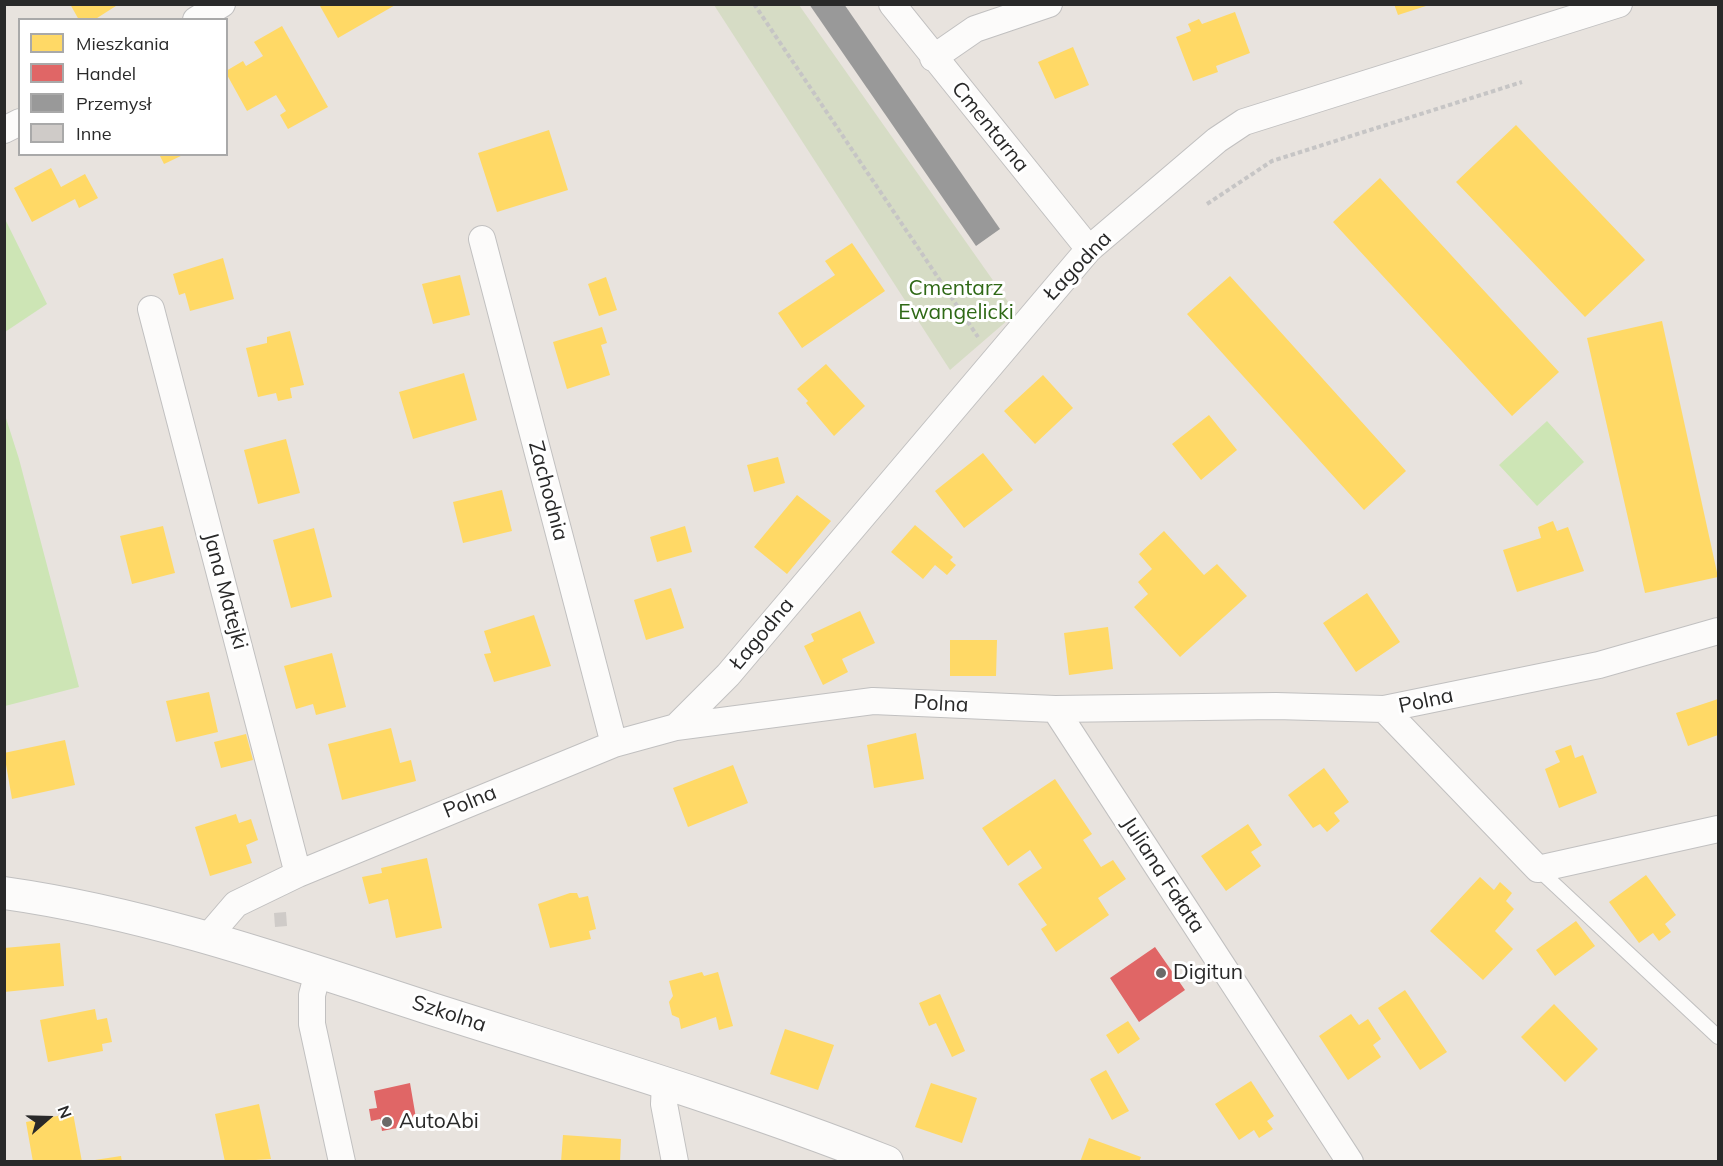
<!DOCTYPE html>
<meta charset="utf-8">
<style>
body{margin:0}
#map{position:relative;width:1723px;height:1166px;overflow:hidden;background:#e8e3de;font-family:Mulish,sans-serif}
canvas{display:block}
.frame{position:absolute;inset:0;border:6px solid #292929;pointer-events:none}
.legend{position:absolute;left:18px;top:18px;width:210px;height:138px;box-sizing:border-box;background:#fff;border:2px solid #a9a9a9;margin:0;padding:8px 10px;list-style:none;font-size:18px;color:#292929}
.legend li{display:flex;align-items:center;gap:12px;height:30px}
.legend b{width:30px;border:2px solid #a9a9a9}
.north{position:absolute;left:18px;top:1088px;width:60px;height:60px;-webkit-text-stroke:4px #fff;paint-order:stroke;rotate:70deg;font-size:16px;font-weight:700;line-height:24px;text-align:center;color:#292929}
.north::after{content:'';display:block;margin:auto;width:21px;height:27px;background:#292929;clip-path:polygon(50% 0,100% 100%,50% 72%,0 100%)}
</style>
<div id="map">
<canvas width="1723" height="1166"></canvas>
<div class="frame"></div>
<ul class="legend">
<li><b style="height:16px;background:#ffd966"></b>Mieszkania</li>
<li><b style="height:16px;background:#e06666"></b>Handel</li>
<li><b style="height:16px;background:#999"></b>Przemysł</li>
<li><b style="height:16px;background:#cfcbc8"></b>Inne</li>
</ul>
<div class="north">N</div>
</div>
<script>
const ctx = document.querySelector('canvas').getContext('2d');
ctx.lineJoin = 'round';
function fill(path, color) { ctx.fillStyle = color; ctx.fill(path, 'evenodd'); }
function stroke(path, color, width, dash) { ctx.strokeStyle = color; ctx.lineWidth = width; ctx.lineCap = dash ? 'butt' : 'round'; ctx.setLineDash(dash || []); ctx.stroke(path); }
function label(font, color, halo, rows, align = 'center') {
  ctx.font = font + ' Mulish,sans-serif'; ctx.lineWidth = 6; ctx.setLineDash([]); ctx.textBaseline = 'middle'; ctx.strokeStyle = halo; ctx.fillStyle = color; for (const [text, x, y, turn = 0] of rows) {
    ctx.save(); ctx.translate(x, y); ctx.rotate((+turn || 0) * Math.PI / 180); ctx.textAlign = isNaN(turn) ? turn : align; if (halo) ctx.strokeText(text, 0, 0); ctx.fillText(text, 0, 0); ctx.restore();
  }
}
fill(new Path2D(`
 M4 217 47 304 5 332H4Z
 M5 415 19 459 79 687 5 706Z
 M1547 421 1584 462 1537 506 1499 465Z`), '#cde5b5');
fill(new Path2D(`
 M714 5H799L1016 313 950 370Z`), '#d6dcc5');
fill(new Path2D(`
 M70 4H119L94 20H79Z
 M323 4H397L338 38 320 6Z
 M1394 4H1429V5L1398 15Z
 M1235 12 1250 53 1216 66 1218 72 1193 81 1176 37 1191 31 1188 24 1199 19 1202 24Z
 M282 26 328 107 288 129 280 115 286 111 276 95 247 111 226 73V71L243 61 246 66 263 56 254 42Z
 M1073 47 1089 85 1055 99 1038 62Z
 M1516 125 1645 260 1585 317 1456 182Z
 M549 130 568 190 497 212 478 153Z
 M159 154H185L164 164Z
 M51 168 61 187 85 174 98 198 79 208 75 199 32 222 14 188Z
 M1380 178 1559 372 1512 416 1333 222Z
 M852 243 885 291 802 348 778 313 835 275 825 261Z
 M223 258 234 299 190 311 185 293 179 295 173 274Z
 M460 275 470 315 433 324 422 284Z
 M1230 276 1406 471 1364 510 1187 314Z
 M606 277 617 310 599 316 588 284Z
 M1662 321 1718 577 1645 593 1587 338Z
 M602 327 607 343 601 345 610 375 567 389 553 342Z
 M290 331 304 385 290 388 292 398 278 401 276 393 258 397 246 348 267 343V337Z
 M826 364 865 406 834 436 806 403 808 401 797 389Z
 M464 373 477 420 413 439 399 392Z
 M1043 375 1073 408 1035 444 1004 411Z
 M1209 415 1237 450 1201 480 1172 444Z
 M286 439 300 493 258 504 244 450Z
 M983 453 1013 490 964 528 935 491Z
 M778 457 785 483 754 492 747 465Z
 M502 490 512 531 463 543 453 502Z
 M797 495 831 521 787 574 754 547Z
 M1553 521 1557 531 1568 527 1584 571 1517 592 1503 550 1541 538 1538 527Z
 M915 525 953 557 950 560 956 565 947 575 935 565 923 579 891 552Z
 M163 526 175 573 132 584 120 536Z
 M685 526 692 552 657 562 650 537Z
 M314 528 332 597 291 608 273 540Z
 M1164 531 1204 575 1217 564 1247 596 1180 657 1134 607 1148 594 1138 582 1152 569 1139 554Z
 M671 588 684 628 646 640 634 600Z
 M1367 593 1400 642 1356 672 1323 623Z
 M860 611 875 643 842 659 848 672 823 685 804 646 814 641 811 634Z
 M534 615 551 666 494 682 484 654 491 653 484 631Z
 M1108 627 1113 669 1069 675 1064 633Z
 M950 640H997L996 676H950Z
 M332 653 346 707 316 715 313 704 296 709 284 666Z
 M209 692 218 732 176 742 166 701Z
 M1718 699V735L1688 746 1676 713Z
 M391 728 400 763 411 760 416 781 342 800 328 744Z
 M916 733 924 779 874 788 867 745Z
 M246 734 253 760 221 768 214 742Z
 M65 740 75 785 12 799 4 753Z
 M1571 745 1575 758 1583 755 1597 793 1559 808 1545 769 1560 762 1555 751Z
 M733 765 748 803 688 827 673 788Z
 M1324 768 1349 802 1334 813 1340 821 1327 832 1320 824 1313 828 1288 795Z
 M1055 779 1092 834 1083 840 1101 867 1113 860 1126 879 1098 898 1109 915 1056 952 1041 929 1047 925 1018 884 1042 868 1030 850 1008 866 982 828Z
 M236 814 239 823 251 819 258 840 246 845 252 863 210 876 195 827Z
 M1248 824 1262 845 1251 852 1261 866 1226 891 1201 856Z
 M427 858 442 928 396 938 388 899 369 904 362 877 382 873 381 868Z
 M1646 875 1676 915 1665 924 1671 932 1659 941 1653 933 1639 943 1609 902Z
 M1480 877 1494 890 1500 882 1512 893 1506 901 1514 909 1495 931 1513 949 1483 980 1430 931Z
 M570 893H577L579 898 588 896 596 929 589 931 591 939 550 948 538 904Z
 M1576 921 1595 946 1555 976 1536 950Z
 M60 943 64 986 4 992V948Z
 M702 972 704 976 718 972 733 1026 719 1030 716 1017 681 1029 679 1018 672 1015 669 1002 673 996 669 981Z
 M1405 990 1447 1052 1420 1070 1378 1008Z
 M940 994 965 1051 952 1057 936 1023 929 1026 919 1003Z
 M1554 1004 1598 1049 1565 1082 1521 1037Z
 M95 1009 97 1020 107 1018 112 1042 102 1044 103 1051 48 1062 40 1020Z
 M1351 1014 1359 1025 1368 1019 1381 1039 1373 1045 1381 1057 1348 1080 1319 1036Z
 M1128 1021 1140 1039 1118 1054 1106 1035Z
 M785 1029 834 1045 818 1090 770 1074Z
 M1106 1070 1129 1111 1112 1120 1090 1079Z
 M1251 1081 1274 1116 1267 1121 1273 1129 1259 1138 1254 1130 1239 1140 1215 1104Z
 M931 1083 977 1098 962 1143 915 1127Z
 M259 1104 271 1159 225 1162 215 1114Z
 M73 1113 82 1162H33L26 1122Z
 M563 1135 621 1139 620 1162H561Z
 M1089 1138 1141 1157 1139 1162H1080Z
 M121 1156 122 1162H95V1160Z`), '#ffd966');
fill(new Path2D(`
 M1155 947 1185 990 1139 1022 1110 978Z
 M410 1083 417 1124 382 1131 380 1119 371 1121 369 1109 377 1108 374 1091Z`), '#e06666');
fill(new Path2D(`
 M809 4H844L1000 229 976 246Z`), '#999');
fill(new Path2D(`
 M286 912 287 926 275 927 274 913Z`), '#cfcbc8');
const service = new Path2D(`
 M1538 869 1718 1037`);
const minor = new Path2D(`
 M892 4 1089 249
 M196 20 222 4
 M933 58 975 29 1049 4
 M4 130 20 122
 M482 239 614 744
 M151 309 298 874
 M1055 709 1350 1162
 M1384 709 1538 869 1718 829
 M676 727 728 675 1089 249 1217 140 1244 122 1619 4
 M206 939 236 904 298 874 614 744 676 727 873 701 1055 709 1276 706 1384 709 1599 665 1718 631
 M318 972 312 995V1024L342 1162
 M665 1083 664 1104 675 1162`);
const tertiary = new Path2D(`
 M4 893C153 914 296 965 438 1011 589 1059 740 1104 887 1162`);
stroke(service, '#c1c0c0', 16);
stroke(minor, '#c1c0c0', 28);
stroke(tertiary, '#c1c0c0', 34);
stroke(new Path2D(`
 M754 4 978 337
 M1207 204 1272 161 1522 82`), '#c6c5c5', 4, [4.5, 3]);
stroke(service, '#fcfbfa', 14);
stroke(minor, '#fcfbfa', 26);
stroke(tertiary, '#fcfbfa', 32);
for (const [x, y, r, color] of [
 [1161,973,6,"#6c6a68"],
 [387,1122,6,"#6c6a68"]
]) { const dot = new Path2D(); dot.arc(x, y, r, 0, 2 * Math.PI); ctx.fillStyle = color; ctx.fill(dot); stroke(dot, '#fff', 2); }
label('21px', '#292929', '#fff', [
 ["Cmentarna",990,127,51],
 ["Łagodna",1078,266,-46],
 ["Zachodnia",548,491,75],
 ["Jana Matejki",225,591,75],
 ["Łagodna",762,634,-50],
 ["Polna",1426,701,-12],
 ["Polna",941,704,3],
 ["Polna",470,802,-22],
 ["Juliana Fałata",1163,875,57],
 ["Szkolna",449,1014,18]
]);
label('21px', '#2f6916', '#fff', [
 ["Cmentarz",956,289],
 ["Ewangelicki",956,313]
]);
label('21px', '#292929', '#fff', [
 ["Digitun",1173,973],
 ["AutoAbi",399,1122]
], 'left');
</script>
